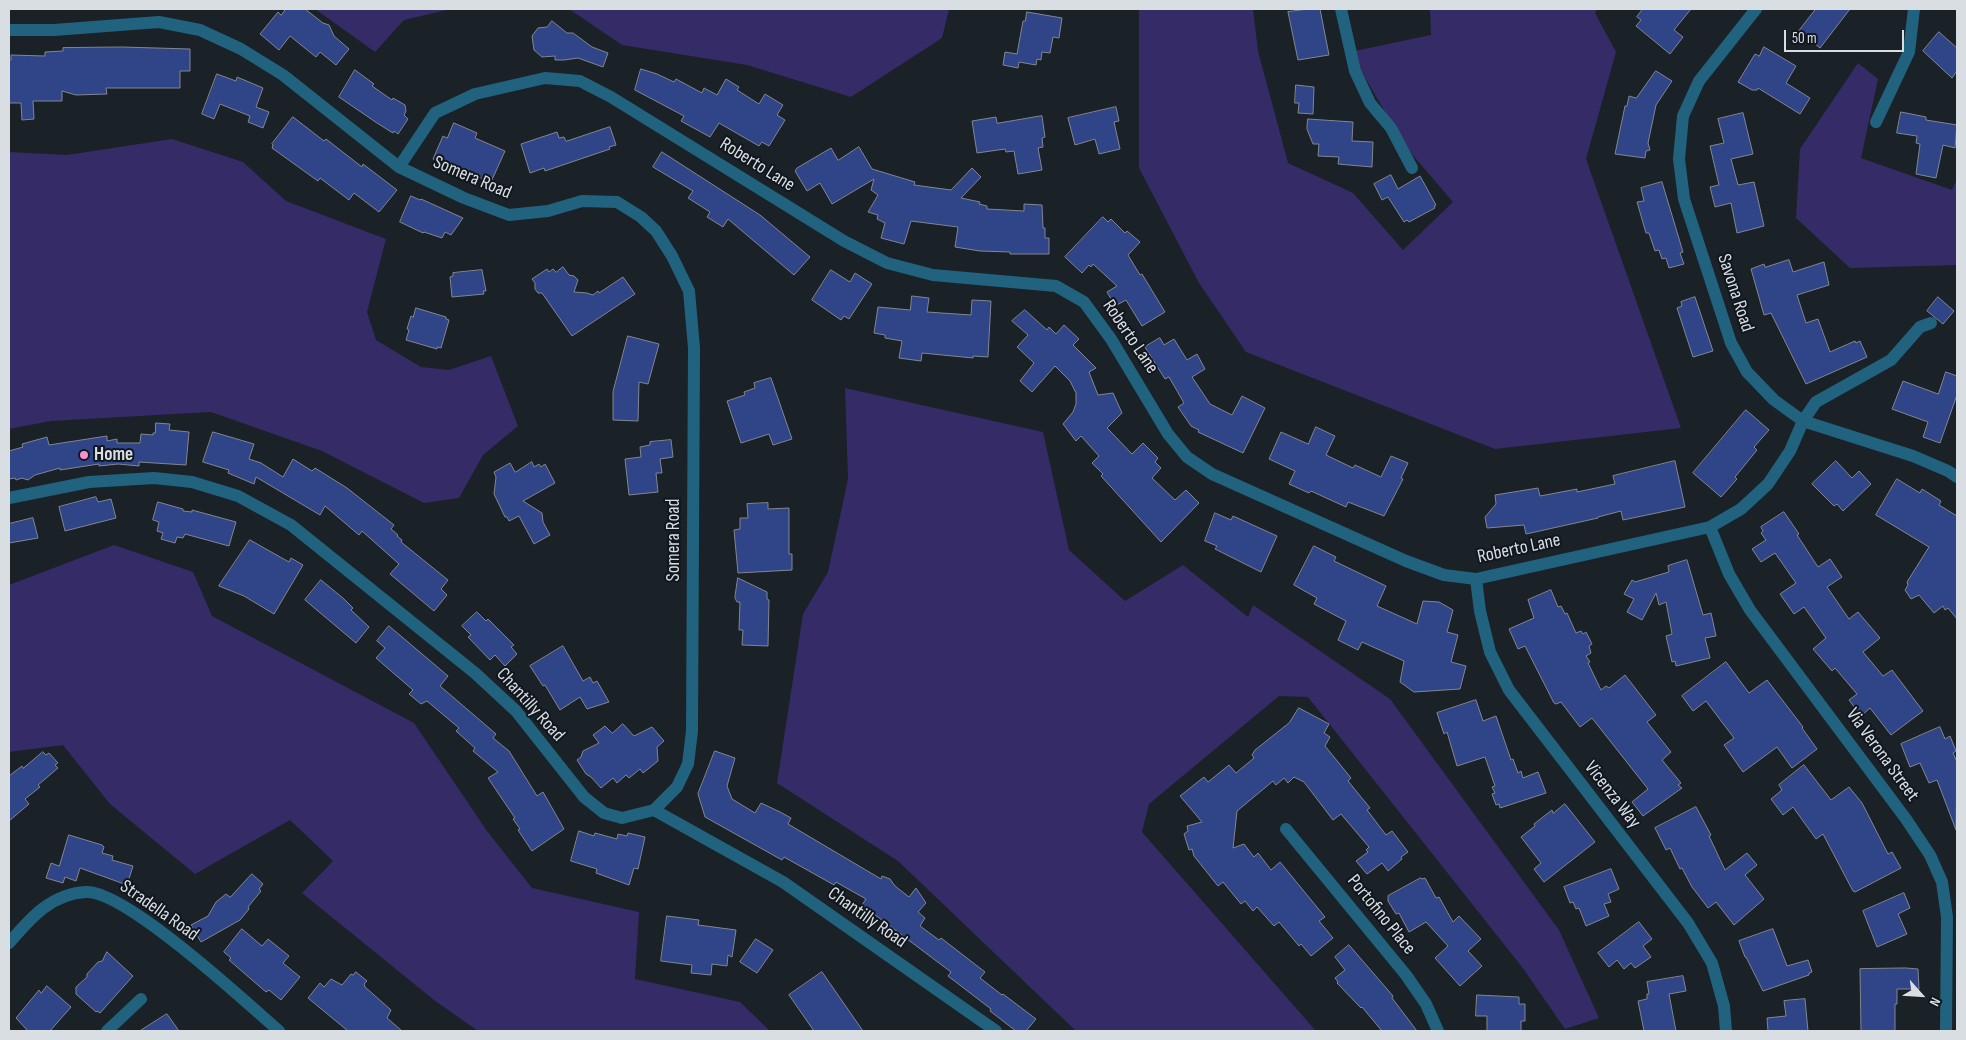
<!DOCTYPE html>
<style>
body{margin:0}
#map{position:relative;width:1966px;height:1040px;overflow:hidden;background:#1a2127;font-family:"Sofia Sans Condensed",sans-serif}
canvas{display:block}
.frame{position:absolute;inset:0;border:10px solid #d9dee2;pointer-events:none}
.north{position:absolute;left:1896px;top:970px;width:50px;height:50px;-webkit-text-stroke:4px #11171e;paint-order:stroke;rotate:116deg;font-size:14px;font-weight:700;line-height:20px;text-align:center;color:#d9dee2}
.north::after{content:'';display:block;margin:auto;width:18px;height:22px;background:#d9dee2;clip-path:polygon(50% 0,100% 100%,50% 72%,0 100%)}
.scale{position:absolute;left:1784px;top:30px;width:120px;height:22px;box-sizing:border-box;border:2px solid #d9dee2;border-top:0;padding-left:6px;font-size:15px;line-height:18px;white-space:nowrap;color:#d9dee2;-webkit-text-stroke:4px #11171e;paint-order:stroke}
</style>
<div id="map">
<canvas width="1966" height="1040"></canvas>
<div class="frame"></div>
<div class="north">N</div>
<div class="scale">50 m</div>
</div>
<script>
const ctx = document.querySelector('canvas').getContext('2d');
ctx.lineJoin = 'round';
function fill(path, color) { ctx.fillStyle = color; ctx.fill(path, 'evenodd'); }
function stroke(path, color, width, dash) { ctx.strokeStyle = color; ctx.lineWidth = width; ctx.lineCap = dash ? 'butt' : 'round'; ctx.setLineDash(dash || []); ctx.stroke(path); }
function label(font, color, halo, rows, align = 'center') {
  ctx.font = font + ' "Sofia Sans Condensed",sans-serif'; ctx.lineWidth = 4; ctx.setLineDash([]); ctx.textBaseline = 'middle'; ctx.strokeStyle = halo; ctx.fillStyle = color; for (const [text, x, y, turn = 0] of rows) {
    ctx.save(); ctx.translate(x, y); ctx.rotate((+turn || 0) * Math.PI / 180); ctx.textAlign = isNaN(turn) ? turn : align; if (halo) ctx.strokeText(text, 0, 0); ctx.fillText(text, 0, 0); ctx.restore();
  }
}
fill(new Path2D(`
 M315 9H451L404 20 375 52Z
 M569 9H949L942 38 851 97 747 65 622 45Z
 M1139 9H1253L1258 51 1288 163 1353 193 1403 250 1453 202 1405 146 1350 52 1431 35 1430 9H1597L1595 13 1616 52 1586 159 1681 428 1495 449 1246 352 1199 283 1139 168Z
 M1858 63 1878 79 1861 158 1952 190 1957 179V265L1850 268 1796 218 1800 149Z
 M172 139 243 162 286 201 386 239 367 312 376 340 421 367 449 370 491 356 518 426 483 455 459 498 424 503 322 451 211 412 51 421 9 429V152L67 155Z
 M845 388 1043 432 1069 550 1125 601 1183 565 1248 617 1253 605 1390 699 1559 930 1599 1018 1565 1029 1522 967 1308 697 1279 696 1149 804 1142 832 1316 1031H1076L898 861 777 783 803 614 828 572 848 479Z
 M114 545 193 572 212 616 414 723 487 831 532 888 639 912 635 979 740 1002 770 1031H478L434 1000 302 893 333 861 290 820 195 874 110 804 63 745 9 752V585Z`), '#352b67');
const building = new Path2D(`
 M286 9H305L323 23 329 25 334 36 349 49 336 65 320 52 316 57 290 36 279 50 260 34 278 12 281 15Z
 M1309 9H1320L1329 55 1298 60 1288 12Z
 M1643 9H1691L1674 30 1683 37 1670 54 1636 26 1641 20 1637 17Z
 M1816 9H1850L1820 48 1799 31Z
 M1027 12 1062 18 1059 38 1053 37 1050 53 1042 52 1041 60 1037 59 1036 65 1019 62 1018 68 1003 65 1005 52 1017 54 1023 21H1025Z
 M552 21 567 33H573L592 47 608 53 603 67 578 58 564 60H555V56L542 57 534 50 532 36 538 28 547 27Z
 M1939 32 1957 48V71L1952 78 1923 51Z
 M122 47 190 49V71H180V88H106L107 94 76 95 62 91V101H33L34 119 22 120 21 103H9V60H11V55L45 56V52L63 51V48Z
 M1764 47 1796 66 1786 83 1810 98 1800 114 1758 88 1757 90H1752L1738 82 1755 54 1759 56Z
 M641 69 657 74 674 82 676 79 702 93 704 88 717 95 726 79 739 87 737 90 759 104 765 94 783 105 777 115 785 120 769 146 762 142 759 146 719 123 710 137 681 121 684 116 635 90Z
 M355 70 374 84 372 86 392 100 393 98 405 105 406 111 404 115 408 119 398 134 394 131 393 133 377 123 339 97Z
 M1656 71 1672 81 1656 105 1648 143 1650 150 1646 151 1645 158 1615 154 1625 106H1627L1629 96 1636 98Z
 M217 74 236 81 237 77 263 88 256 107 269 112 263 128 248 122 250 116 220 104 214 119 202 114Z
 M1296 85 1314 87 1313 114 1298 113 1299 103H1295Z
 M1116 107 1119 121 1114 122 1120 149 1099 154 1095 139 1075 145 1068 118Z
 M1901 112 1926 117V120L1957 125 1955 148 1943 145 1936 178 1916 174 1920 144 1916 143 1917 136 1897 133Z
 M1743 113 1753 154 1731 159 1738 185 1754 182 1764 226 1737 233 1731 203 1715 207 1710 187 1719 185 1710 146 1724 143 1718 119Z
 M1042 116 1045 137 1042 138 1043 147 1038 148 1042 170 1018 174 1014 151 1006 152 1005 149 977 153 972 121 996 117 997 123Z
 M293 117 324 141 326 139 362 167 363 164 397 190 379 212 354 193 349 200 320 178 318 181 272 148 273 145 272 144Z
 M1308 119 1353 122 1352 141 1373 142 1372 167 1338 164 1339 157 1318 156 1319 144H1313L1307 129Z
 M454 123 477 133 475 138 505 151 491 182 433 159 443 136 447 138Z
 M610 127 616 145 609 147 610 149 545 171 544 168 530 173 521 144 557 132 559 138 564 137 566 141Z
 M859 147 872 169 915 182 914 185 951 190 972 168 981 177 961 198 980 202 979 204 987 206V209L1024 211V204L1042 205 1043 228H1045V238H1049V254H1010V252L980 251 955 247 958 227 911 221 904 244 881 238 885 223 877 219 878 215 868 212 878 195 871 190 874 179 832 204 820 183 807 191 795 171 797 168 831 148 838 160Z
 M662 152 760 215 810 257 794 275 728 219 723 227 707 217 710 212 688 198 693 191 653 167Z
 M1391 175 1398 189 1420 176 1436 205 1434 206 1435 208 1409 222 1407 220 1404 222 1388 197 1382 200 1374 184Z
 M1662 182 1683 252 1680 253 1684 264 1669 268 1666 258 1662 259 1659 250 1655 251 1649 233H1646L1637 202 1644 201 1641 188Z
 M411 196 420 200 421 199 463 218 451 235 445 232 442 238 424 232 423 233 400 222Z
 M1103 217 1108 222 1111 219 1125 233 1127 231 1140 242 1128 255 1140 275 1142 274 1165 312 1142 326 1126 300 1115 306 1107 292 1117 286 1093 264 1091 267 1089 265 1082 273 1065 257Z
 M1789 260 1793 272 1824 262 1829 285 1797 295 1806 323 1818 319 1830 352 1855 341 1856 343 1860 341 1867 357 1806 384 1771 313 1764 315 1751 269 1764 264 1765 267Z
 M563 267 569 275 574 276 578 280 574 292 587 293 593 295 598 291 599 293 623 277 635 294 572 336 542 293H538L535 289V283L532 279 547 269 549 272 553 269 556 272Z
 M482 270 486 291H483L484 294 452 297 450 277 453 276V273Z
 M831 270 850 282 855 273 872 284 849 319 844 316 841 320 812 300Z
 M912 296 929 298 927 312 971 315 972 300 991 301 988 357 973 356V358L922 353 921 361 899 358 902 341 885 338V335L874 333 878 307 910 310Z
 M1695 297 1713 351 1693 357 1677 308 1682 306 1681 302Z
 M1938 297 1954 311 1943 324 1927 311Z
 M416 308 446 317V319L449 320 441 348 437 347V349L406 340 409 330 407 329 411 316 413 317Z
 M1025 310 1047 330 1049 327 1056 334 1064 325 1079 339 1073 345 1096 368 1089 372 1098 395 1113 393 1122 413 1107 428 1108 429 1132 454 1143 443 1158 458 1155 462 1161 468 1152 478 1175 500 1186 490 1199 503 1161 542 1101 476 1103 474 1092 463 1099 456 1081 436 1076 441 1063 424 1073 412 1076 404V393L1070 381 1055 366 1032 392 1020 381 1034 363 1017 347 1028 335 1012 321Z
 M628 336 659 344 648 384 639 382 638 421 613 420V392Z
 M1160 338 1164 345 1174 339 1187 360 1197 354 1205 369 1192 377 1210 404 1232 415 1242 396 1265 408 1243 453 1198 432 1199 430 1191 426 1178 407 1184 403 1169 377 1165 379 1145 347Z
 M1946 372 1957 376V395L1940 443 1923 437 1928 422 1892 409 1903 381 1938 394Z
 M771 378 792 439 773 445 769 434 741 443 727 401 745 395 744 392 755 388 754 383Z
 M1746 410 1769 430 1754 447 1757 450 1735 477 1737 479 1721 497 1693 473Z
 M156 423 170 424 169 430 189 432 186 465 139 462V466L118 464 99 466V464L60 470V468L35 475 28 480 22 478 16 480 15 478 9 479V451L23 447 22 444 47 437 49 445 107 436V441L117 439V443H140L141 434 153 435V433H155Z
 M1316 427 1335 436 1326 455 1353 468 1355 465 1381 477 1391 456 1408 463 1401 478 1403 479 1384 516 1348 502 1346 507 1311 491 1309 493 1289 484 1295 471 1269 459 1281 432 1308 444Z
 M213 432 254 444 249 459 261 463 283 477 293 459 312 471 315 468 347 488 394 525 391 529 398 535 397 536 402 540 401 542 448 580 441 589 447 595 434 611 390 574 399 564 362 531 359 535 325 506 320 515 256 477 254 484 228 473 229 470 203 462Z
 M671 440 673 457 660 459 662 473H656L658 492 629 495 625 459 641 457 640 447 650 445V442Z
 M1675 461 1685 507 1623 520 1621 511 1598 517V518L1526 534 1524 525 1487 528 1485 517 1496 504 1495 495 1538 488 1540 496 1577 489V492L1615 484 1613 476Z
 M1836 461 1852 478 1859 471 1871 484 1843 511 1837 504 1834 506 1812 484Z
 M532 462 534 467 539 464 541 467 545 464 555 483 523 501 542 513 543 522 550 535 534 544 519 516 509 521 507 517H505L494 494 496 477 494 472 510 463 515 472Z
 M1897 479 1920 493 1922 489 1941 501 1939 505 1957 516V619L1948 608 1945 610 1943 606 1934 613 1919 595 1911 599 1905 590 1908 585 1907 582 1929 547 1876 515Z
 M96 497 98 502 111 499 116 518 65 531 59 507Z
 M158 502 183 509V511L192 512V510L236 522 229 546 185 534 183 538 177 537 175 543 161 539 163 533 157 531 159 522 153 520Z
 M768 503V509L789 508V554H792V570L738 573 734 530 740 529V518H748L747 504Z
 M1784 512 1799 534 1797 535 1818 567 1830 559 1842 577 1827 587 1849 619 1858 612 1880 638 1863 652 1883 676 1892 670 1923 711 1891 735 1870 708 1861 716 1849 700 1857 694 1835 668 1832 671 1813 649 1826 638 1804 607 1794 614 1780 594 1796 583 1775 553 1761 562 1752 549 1766 540 1761 533 1763 531 1761 527Z
 M1215 513 1231 520 1233 516 1277 536 1261 572 1215 549 1217 546 1205 541Z
 M33 518 38 538 9 543V524Z
 M250 540 289 562 291 558 303 565 274 614 244 596 219 586Z
 M1314 546 1336 557 1334 561 1386 586 1377 606 1417 624 1423 601 1439 602 1453 610 1447 632 1458 635 1451 662 1466 666 1460 689 1414 692 1400 682 1404 661 1362 642 1358 650 1338 640 1346 621 1314 604 1317 598 1294 585Z
 M1687 560 1703 615 1711 613 1716 636 1705 638 1710 658 1676 666 1675 661 1672 662 1666 636 1672 634 1666 602 1659 605 1656 593 1642 620 1627 612 1634 599 1624 594 1632 580 1635 582 1669 572 1668 566Z
 M738 578 767 592V599L769 600 768 646 742 645 743 630H739L740 602H737L735 598Z
 M321 580 344 599 353 608 351 610 369 627 356 643 305 600Z
 M1551 590 1558 607 1561 606 1565 614 1567 613 1576 633 1581 631 1583 634 1586 632 1592 644 1589 646 1591 653 1586 656 1590 662 1588 663 1601 690 1606 686 1609 688 1625 675 1656 715 1647 722 1671 752 1662 760 1681 783 1678 785 1682 788 1643 816 1632 802 1648 789 1592 718 1580 727 1561 702 1556 704 1554 703 1525 646 1518 649 1509 629 1534 618 1528 600Z
 M477 612 486 621 488 619 514 645 511 647 517 654 505 666 495 655 490 660 468 637 471 635 462 626Z
 M389 626 448 676 440 686 496 734 493 738 509 751 537 796 543 792 564 829 532 851 518 830 520 829 513 819 515 818 488 778 498 772 473 751 475 748 456 731 459 728 427 701 421 704 409 694 413 690 376 658 385 648 377 641Z
 M563 646 583 681 590 677 593 683 597 681 609 702 587 709 580 697 560 710 545 685 543 686 530 666Z
 M1726 662 1749 693 1767 680 1803 727 1802 728 1817 749 1792 768 1777 747 1743 772 1724 745 1734 738 1706 701 1693 711 1682 696Z
 M1476 700 1483 721 1496 716 1511 760 1513 759 1518 773 1521 771 1523 778 1538 772 1546 793 1500 808 1499 804 1496 805 1492 794 1495 793 1492 787 1495 786 1485 757 1457 766 1447 732 1444 734 1437 713Z
 M1299 708 1329 724 1324 733 1330 737 1325 746 1351 778 1348 781 1370 808 1367 810 1386 835 1392 831 1408 852 1401 857 1402 859 1388 871 1382 863 1367 874 1356 861 1368 852 1366 850 1369 847 1341 814 1333 820 1304 782 1294 777 1288 783 1284 778 1276 785 1273 781 1237 811 1233 848 1244 844 1254 857 1258 853 1271 870 1280 862 1325 917 1319 921 1333 938 1311 956 1301 944 1299 946 1279 922 1274 926 1257 907 1253 911 1245 901 1241 904 1223 882 1218 886 1194 856 1192 849 1189 850 1184 834 1188 831 1187 826 1202 822 1180 796 1204 777 1208 782 1229 765 1236 773 1254 758 1252 755 1255 750 1289 723Z
 M623 724 634 736 652 727 664 741 657 747 658 761 643 773 640 769 629 778 626 775 617 783 613 778 601 788 591 777 586 774 577 760 581 757 583 751 599 743 593 735 605 726 612 733Z
 M1940 727 1945 739 1950 736 1956 751 1953 753 1957 762 1956 830 1937 780 1929 783 1920 763 1910 767 1901 744Z
 M715 751 735 758 727 786 732 799 755 813 761 803 780 812 791 818 788 824 881 879 882 876 890 879 895 886 909 897 916 888 926 903 918 912 925 918 920 926 939 940 941 938 985 972 980 978 1002 995 1003 994 1036 1019 1026 1031H1016L990 1011 991 1009 948 976 951 972 862 905 866 899 836 882 834 885 784 857 782 860 705 817 698 794Z
 M43 752 46 755 49 753 58 763 55 765 58 768 38 785 40 787 25 799 29 804 9 821V776L22 766 23 768Z
 M1804 765 1831 800 1849 787 1862 803 1888 854 1892 852 1901 868 1855 892 1853 891 1823 834 1816 839 1793 807 1783 815 1771 799 1782 790 1779 785Z
 M1565 804 1595 842 1544 882 1534 869 1541 863 1521 837 1535 826 1534 824 1552 810 1553 813Z
 M1696 807 1711 835 1709 836 1725 870 1747 853 1757 865 1745 875 1764 899 1734 925 1716 902 1708 908 1692 887 1682 868 1680 869 1670 848 1666 850 1655 828Z
 M579 831 594 836 595 833 617 839 618 834 627 836 628 833 645 837 638 869 634 868 629 885 596 873 597 869 571 861Z
 M69 835 102 845 104 847 102 853 113 856 112 860 133 866 127 885 80 868 76 881 65 877 63 883 46 878 51 863 59 866Z
 M1611 869 1619 889 1608 894 1611 902 1604 904 1609 916 1586 926 1579 908 1576 909 1573 902 1570 903 1564 887Z
 M252 874 263 884 259 889 261 891 248 907 249 909 240 920 201 942 191 925 208 916 216 902 226 894 230 897Z
 M1421 878 1422 879 1425 878 1436 898 1439 897 1453 922 1459 916 1481 939 1468 951 1482 966 1460 986 1435 958 1448 946 1426 922 1409 932 1399 913 1396 914 1388 901V896Z
 M1904 893 1910 908 1898 914 1907 934 1877 947 1863 911Z
 M667 916 699 920 698 925 736 930 732 957 728 955 727 966 712 964 711 975 691 973 692 965 661 961Z
 M1639 922 1652 939 1643 946 1651 957 1635 968 1631 963 1624 969 1617 960 1609 967 1598 953Z
 M242 929 262 946 268 939 289 956 283 963 300 977 281 1000 269 990 266 992 229 960 231 958 224 952Z
 M1773 929 1787 966 1808 960 1812 972 1809 973V975L1763 991 1746 957H1745L1739 941Z
 M756 939 773 950 757 973 740 962Z
 M1349 945 1393 996 1392 998 1417 1031H1382L1362 1007 1361 1008 1337 983 1338 982 1335 978 1345 970 1335 957Z
 M107 952 133 976 100 1013 97 1011 96 1012 76 994V987L87 977V974L98 962 102 961Z
 M1906 968 1918 969 1919 989H1897V1004H1895V1031H1861L1860 969Z
 M356 972 367 981 364 984 365 987 391 1010 387 1018 402 1031H348L308 998 320 983 324 987 331 979 342 985 351 974 353 975Z
 M822 972 863 1031H814L789 995Z
 M1683 976 1686 991 1669 994 1676 1031H1644L1638 1001 1647 999V994H1649L1647 982Z
 M47 986 71 1007 50 1031H28L16 1018 39 990 41 993Z
 M1477 995 1519 997V1004H1525V1021H1521V1031H1487V1016H1476Z
 M1805 999 1808 1031H1768L1767 1018 1786 1016 1784 1001Z
 M167 1014 179 1031H140Z`);
fill(building, '#2f4587');
stroke(building, '#828690', 1);
stroke(new Path2D(`
 M1341 9 1355 71 1370 103 1391 128 1412 168
 M1756 9 1699 81 1683 116 1679 159 1684 199 1731 343 1747 372 1774 400 1803 421 1913 456 1948 471 1957 477
 M9 30H54L159 22 200 30 241 49 283 75 399 167 464 198 509 215 548 211 582 201 617 202 641 217 656 231 672 256 689 291 694 348 692 731 688 764 677 787 654 810
 M1876 122 1909 52 1914 9
 M399 167 435 113 475 94 545 78 580 81 611 97 844 241 887 263 933 275 1056 286 1084 302 1111 339 1168 434 1187 457 1212 474 1406 561 1444 575 1476 579 1710 527 1741 509 1768 484 1790 451 1803 421 1816 402 1891 360 1920 327 1931 323
 M9 498 89 482 154 478 192 482 238 496 291 525 475 673 516 711 584 797 604 813 622 818 654 810 783 882 996 1031
 M1710 527 1729 574 1750 610 1906 819 1930 855 1942 882 1947 917 1946 1031
 M1476 579 1480 611 1490 652 1509 690 1688 923 1712 963 1724 1006 1726 1031
 M1286 829 1406 975 1426 1004 1438 1031
 M9 943C30 919 50 894 86 892 125 890 246 1002 279 1031
 M107 1031 141 999`), '#21637e', 12);
for (const [x, y, r, color] of [
 [84,455,5,"#f790cd"]
]) { const dot = new Path2D(); dot.arc(x, y, r, 0, 2 * Math.PI); ctx.fillStyle = color; ctx.fill(dot); stroke(dot, '#11171e', 2); }
label('19px', '#d9dee2', '#11171e', [
 ["Roberto Lane",757,165,32],
 ["Somera Road",472,178,23],
 ["Savona Road",1735,293,72],
 ["Roberto Lane",1130,337,56],
 ["Somera Road",674,540,-90],
 ["Roberto Lane",1519,549,-12],
 ["Chantilly Road",530,705,48],
 ["Via Verona Street",1882,755,54],
 ["Vicenza Way",1612,795,52],
 ["Stradella Road",159,911,35],
 ["Portofino Place",1381,915,51],
 ["Chantilly Road",867,918,35]
]);
label('bold 19px', '#d9dee2', '#11171e', [
 ["Home",94,455]
], 'left');
</script>
